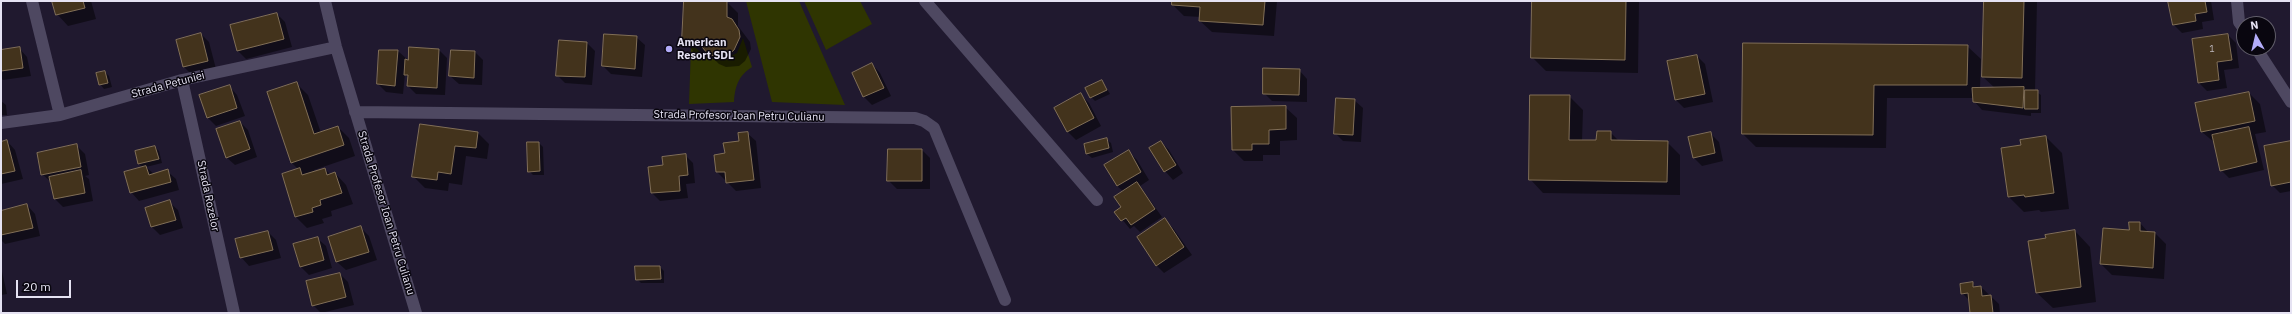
<!DOCTYPE html>
<style>
body{margin:0}
#map{position:relative;width:2292px;height:314px;overflow:hidden;background:#20192f;font-family:"IBM Plex Sans",sans-serif}
canvas{display:block}
.frame{position:absolute;inset:0;border:2px solid #e5e2f2;pointer-events:none}
.north{position:absolute;left:2236px;top:16px;width:40px;height:40px;box-sizing:border-box;background:#09060f;border:1px solid #615e6a;border-radius:50%;rotate:352deg;font-size:11px;font-weight:700;line-height:16px;text-align:center;color:#e5e2f2}
.north::after{content:'';display:block;margin:auto;width:14px;height:18px;background:#b3acf9;clip-path:polygon(50% 0,100% 100%,50% 72%,0 100%)}
.scale{position:absolute;left:16px;top:280px;width:55px;height:18px;box-sizing:border-box;border:2px solid #e5e2f2;border-top:0;padding-left:5px;font-size:12px;line-height:14px;white-space:nowrap;color:#e5e2f2;-webkit-text-stroke:3px #09060f;paint-order:stroke}
</style>
<div id="map">
<canvas width="2292" height="314"></canvas>
<div class="frame"></div>
<div class="north">N</div>
<div class="scale">20 m</div>
</div>
<script>
const ctx = document.querySelector('canvas').getContext('2d');
ctx.lineJoin = 'round';
function fill(path, color) { ctx.fillStyle = color; ctx.fill(path, 'evenodd'); }
function stroke(path, color, width, dash) { ctx.strokeStyle = color; ctx.lineWidth = width; ctx.lineCap = dash ? 'butt' : 'round'; ctx.setLineDash(dash || []); ctx.stroke(path); }
function label(font, color, halo, rows, align = 'center') {
  ctx.font = font + ' "IBM Plex Sans",sans-serif'; ctx.lineWidth = 3; ctx.setLineDash([]); ctx.textBaseline = 'middle'; ctx.strokeStyle = halo; ctx.fillStyle = color; for (const [text, x, y, turn = 0] of rows) {
    ctx.save(); ctx.translate(x, y); ctx.rotate((+turn || 0) * Math.PI / 180); ctx.textAlign = isNaN(turn) ? turn : align; if (halo) ctx.strokeText(text, 0, 0); ctx.fillText(text, 0, 0); ctx.restore();
  }
}
fill(new Path2D(`
 M746 1H799L845 105 772 102Z
 M804 1H860L872 24 826 50Z
 M743 38 752 67C738 76 735 87 734 102L689 104 691 47C698 47 698 51 704 55 715 63 726 59 737 53Z`), '#2f3501');
fill(new Path2D(`
 M53 1H91L96 19 68 26 57 14Z
 M685 1 727 2 738 13V26L750 42 751 49 745 61 739 66 726 67 719 64 707 52H694L683 40Z
 M1173 1H1277L1274 36 1212 32 1200 21 1201 17 1184 16 1173 5Z
 M1533 1H1639L1638 73 1546 71 1532 57Z
 M1885 1H1924V2Z
 M1985 1H2037L2035 91 2041 95V113H2031V116L1982 110 1974 101 1973 98H1887L1886 148 1756 147 1743 134 1967 46 1981 59 1980 89H1996L1983 77Z
 M2169 1H2211L2214 20 2202 22 2203 29 2182 33 2174 25Z
 M277 14 285 22 292 47 246 59 238 51Z
 M201 34 209 42 216 69 192 75 184 67 177 40Z
 M2228 35 2236 43 2239 68 2224 70 2227 88 2207 91 2199 83Z
 M636 37 645 45 642 77 611 74 603 66Z
 M587 43 595 51 592 85 565 83 557 75Z
 M19 48 27 57 31 76 3 80 1 78V51Z
 M439 50 447 58 445 95 416 94 408 86V78L405 74 403 94 386 92 378 84 398 51 409 61Z
 M475 52 483 60 482 85 459 84 450 76Z
 M1697 56 1705 64 1713 102 1684 108 1676 100Z
 M872 64 880 73 891 96 872 105 864 97 853 73Z
 M1299 70 1307 79V102L1272 101 1264 93Z
 M105 72 109 76 112 87 104 89 100 84Z
 M1102 81 1110 94 1095 101 1091 97Z
 M296 83 308 95 321 133 338 127 349 138 355 156 314 170 315 172 325 169 331 175 335 173 346 185 353 204 331 211 332 216 322 219 324 223 307 228 296 217 283 174 299 170 292 163 268 93Z
 M229 86 237 95 245 116 216 126 208 118 201 96Z
 M2249 93 2260 104 2266 132 2255 134 2264 170 2229 178 2221 170 2215 143 2202 132Z
 M1081 95 1089 103 1101 126 1076 140 1068 132 1055 109Z
 M1569 96 1583 110 1582 141H1597L1610 132 1619 141 1667 142 1680 155V195L1543 193 1530 179Z
 M1354 100 1363 108 1361 142 1343 141 1335 133Z
 M1 101 6 105 7 115H1Z
 M1285 107 1297 118V140L1280 141V155H1263V161H1244L1233 150Z
 M240 122 248 130 257 157 235 165 226 157Z
 M421 125 478 133 489 144 487 159 466 156 462 185 449 183 448 191 425 188 414 177Z
 M747 133 756 141 761 188 736 191 717 172 715 155 726 154Z
 M1710 133 1719 142 1723 161 1702 166 1694 158Z
 M2046 137 2062 153 2069 209 2041 212 2039 210 2024 212 2009 197 2022 146Z
 M1106 139 1111 143 1113 152 1092 158 1087 154 1085 144Z
 M7 141 15 150 23 179 1 184V143Z
 M1161 142 1169 150 1183 173 1173 180 1165 171 1151 148Z
 M2291 142V191L2280 193 2272 185Z
 M539 143 543 147 544 175H533L529 171Z
 M77 146 85 154 89 175 85 176 89 179 93 201 63 207 55 199 51 182 42 174Z
 M155 147 159 151 162 163 146 167 154 174 167 171 176 179 179 190 139 201 131 192 143 168 139 164 136 152Z
 M922 150 930 158V189H897L888 180Z
 M1129 152 1137 160 1149 180 1140 186 1162 217 1140 232 1134 226 1130 229 1116 212 1122 208 1124 192 1117 186Z
 M685 155 693 163 695 183 686 184 688 198 660 201 652 193 649 168 664 166Z
 M169 202 178 210 183 228 160 235 152 227 146 209Z
 M27 205 35 214 40 236 5 244 1 240V212Z
 M1165 220 1173 228 1192 255 1164 273 1156 265Z
 M2140 223 2149 233H2155L2166 244 2164 279 2112 275 2101 264 2104 229 2130 231Z
 M361 228 369 236 377 260 346 270 337 262 330 237Z
 M2075 231 2090 247 2096 302 2053 308 2037 293Z
 M268 232 276 240 281 258 249 266 241 257Z
 M317 238 326 246 332 268 309 275 300 266Z
 M1 267 7 294 1 295Z
 M660 267 664 271V283H641L637 279Z
 M340 274 348 282 354 305 321 313 313 305Z
 M1972 283 1976 287H1981L1999 304 2000 313H1971L1970 301 1962 293Z`), '#0007');
const building = new Path2D(`
 M52 1H83L85 8 56 15Z
 M684 1H727V17L732 19 739 30 740 37 734 50 728 55 714 56 707 53 698 42 682 41Z
 M1172 1H1265L1263 25 1199 21 1200 7 1172 5Z
 M1532 1H1626L1625 60 1531 58Z
 M1984 1H2024L2022 78 1982 77Z
 M2168 1H2205L2207 12 2195 14 2196 21 2173 25Z
 M277 13 284 39 237 51 230 25Z
 M201 33 208 61 183 67 176 40Z
 M604 34 637 36 635 69 602 66Z
 M2228 34 2232 60 2217 62 2219 80 2198 83 2192 39Z
 M559 40 587 42 585 77 556 76Z
 M1743 43 1968 45 1967 85H1874L1873 135 1742 134Z
 M20 47 23 68 1 71V50Z
 M409 47 439 49 437 88 407 86 408 75H404L405 59 408 60Z
 M379 50H398L395 86 377 84Z
 M451 50 475 51 474 78 449 76Z
 M1697 55 1705 94 1675 100 1667 61Z
 M872 63 884 88 863 97 852 73Z
 M1263 68 1300 69 1299 95 1263 94Z
 M105 71 108 83 99 85 96 73Z
 M1102 80 1107 90 1090 98 1085 88Z
 M297 82 314 134 338 126 344 145 291 163 267 92Z
 M230 85 237 108 207 118 199 95Z
 M2024 87 2023 108 1973 102 1972 88Z
 M2025 90H2038V109H2025Z
 M2249 92 2255 121 2201 132 2195 103Z
 M1081 93 1094 118 1067 132 1054 108Z
 M1530 95H1570L1569 140H1596L1597 131H1611V140L1668 141 1667 182 1529 180Z
 M1336 98 1355 99 1353 135 1334 134Z
 M1286 106V129L1269 130V144H1252V150H1232L1231 107Z
 M240 121 250 149 226 158 216 129Z
 M420 124 478 132 476 148 455 146 451 174 438 172 437 180 412 177Z
 M2249 127 2257 162 2220 171 2212 135Z
 M748 132 754 180 726 183 725 172H716L714 155 725 153 723 143 739 141 738 133Z
 M1711 132 1715 153 1693 158 1688 137Z
 M2046 136 2054 193 2025 197 2024 195 2008 197 2001 148 2021 145 2020 140Z
 M1107 138 1109 148 1086 154 1084 144Z
 M7 140 15 171 1 174V142Z
 M1161 141 1176 165 1164 172 1149 148Z
 M2291 141V182L2271 186 2264 146Z
 M527 142H539L540 171 528 172Z
 M77 144 81 167 41 175 37 153Z
 M155 146 159 159 138 164 135 151Z
 M888 149H922V181H887Z
 M1129 150 1141 172 1117 186 1104 165Z
 M686 154 688 175 679 176 680 191 651 193 648 167 663 165 662 157Z
 M146 166 149 175 168 169 171 182 130 193 124 172Z
 M300 168 302 175 325 168 327 175 335 172 342 193 320 200 321 205 312 208 313 212 295 217 282 174Z
 M81 170 85 193 54 199 49 177Z
 M1137 182 1155 209 1131 225 1126 218 1121 221 1114 212 1121 207 1114 197Z
 M170 200 176 220 151 227 145 208Z
 M27 204 33 228 1 235V211Z
 M1165 218 1184 247 1156 266 1137 237Z
 M2129 222H2140V231L2155 232 2153 268 2100 264 2103 228 2129 230Z
 M361 226 369 252 336 262 328 237Z
 M2075 230 2081 287 2036 293 2028 241 2046 238 2045 235Z
 M268 231 273 250 240 258 235 239Z
 M318 237 324 260 300 267 293 244Z
 M635 266H660L661 279 636 280Z
 M340 273 346 297 312 306 306 281Z
 M1973 282V287L1981 286 1982 296 1991 295 1993 313H1970L1968 293 1961 294 1960 284Z`);
fill(building, '#43331c');
stroke(building, '#816f57', 1);
stroke(new Path2D(`
 M32 1 60 115
 M325 1 336 47 416 313
 M925 1 1097 200
 M2237 1 2239 22 2244 29
 M2256 48 2291 102
 M182 80 234 313
 M355 112 915 118 924 121 934 128 1005 300
 M1 123 60 115 182 80 336 47`), '#4e4861', 12);
for (const [x, y, r, color] of [
 [669,49,4,"#b3acf9"]
]) { const dot = new Path2D(); dot.arc(x, y, r, 0, 2 * Math.PI); ctx.fillStyle = color; ctx.fill(dot); stroke(dot, '#09060f', 1.5); }
label('9px', '#bcb6bc', null, [
 ["1",2212,49]
]);
label('bold 11px', '#e5e2f2', '#09060f', [
 ["American",677,43],
 ["Resort SDL",677,56]
], 'left');
label('11px', '#e5e2f2', '#09060f', [
 ["Strada Petuniei",168,85,-15],
 ["Strada Profesor Ioan Petru Culianu",739,116,1],
 ["Strada Rozelor",208,196,78],
 ["Strada Profesor Ioan Petru Culianu",386,213,73]
]);
</script>
